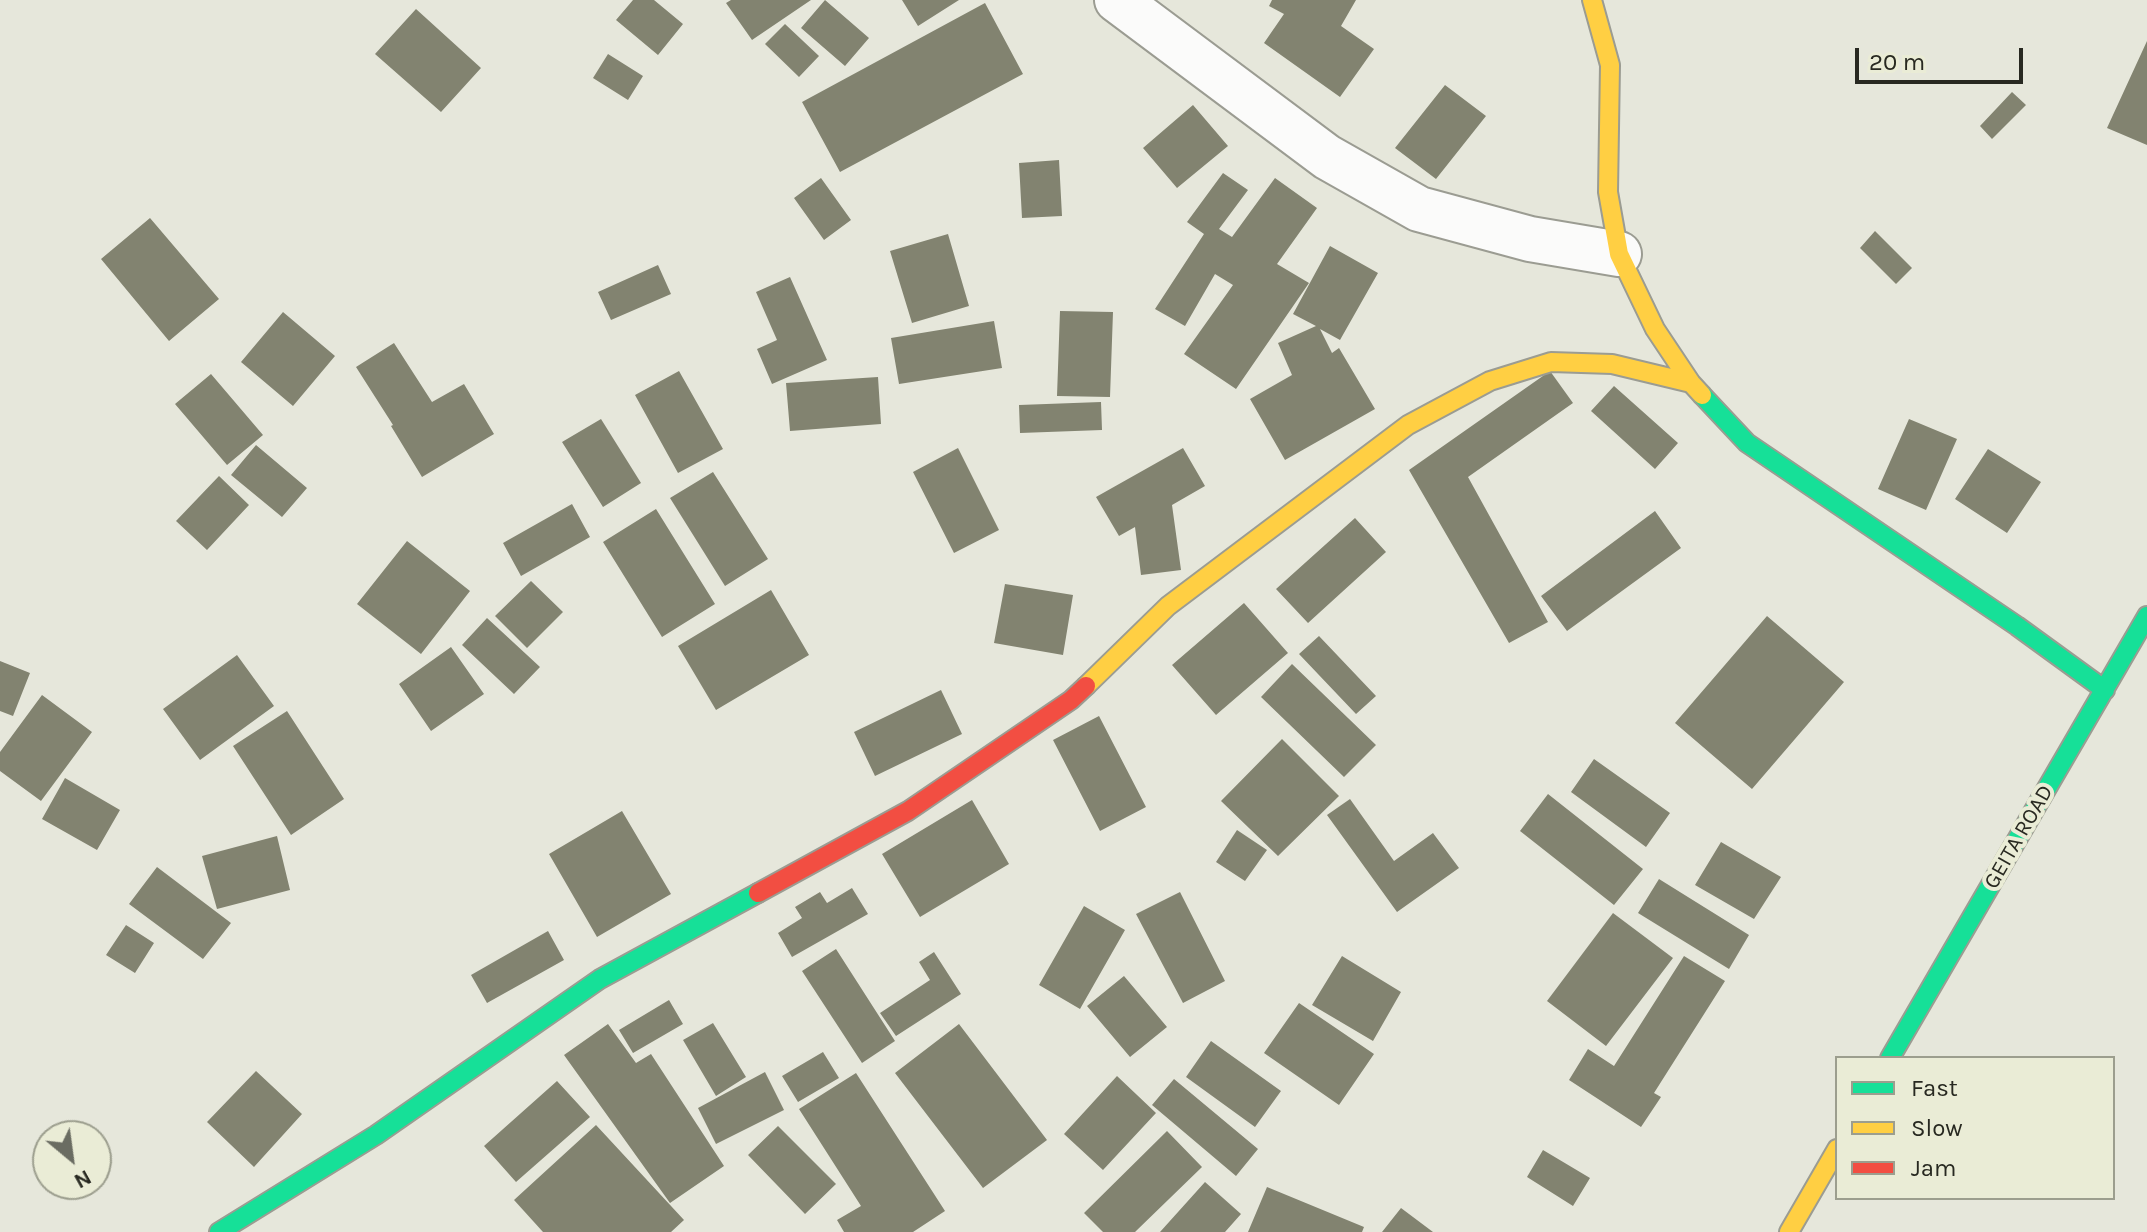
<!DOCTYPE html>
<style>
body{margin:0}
#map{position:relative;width:2147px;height:1232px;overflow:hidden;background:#e6e7db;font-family:Karla,sans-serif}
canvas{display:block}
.legend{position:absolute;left:1835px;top:1056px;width:280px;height:144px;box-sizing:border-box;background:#eaecd6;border:2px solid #9c9e8e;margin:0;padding:10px 14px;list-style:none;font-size:24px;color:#282921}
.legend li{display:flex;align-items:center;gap:16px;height:40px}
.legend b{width:40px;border:2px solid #9c9e8e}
.north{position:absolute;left:32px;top:1120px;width:80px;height:80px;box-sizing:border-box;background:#eaecd6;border:2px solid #9c9e8e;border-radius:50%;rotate:151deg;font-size:22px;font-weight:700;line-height:32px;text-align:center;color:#282921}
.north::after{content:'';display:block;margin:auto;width:28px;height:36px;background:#6a6c62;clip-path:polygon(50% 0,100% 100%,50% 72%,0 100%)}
.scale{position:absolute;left:1855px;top:48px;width:168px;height:36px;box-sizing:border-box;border:4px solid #282921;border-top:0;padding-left:10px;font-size:24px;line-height:28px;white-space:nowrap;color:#282921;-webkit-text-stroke:6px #eaecd6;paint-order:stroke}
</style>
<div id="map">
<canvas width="2147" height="1232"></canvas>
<ul class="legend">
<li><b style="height:10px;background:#16e098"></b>Fast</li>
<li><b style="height:10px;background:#ffcf43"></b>Slow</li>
<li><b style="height:10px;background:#f24e42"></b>Jam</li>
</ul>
<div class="north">N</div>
<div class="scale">20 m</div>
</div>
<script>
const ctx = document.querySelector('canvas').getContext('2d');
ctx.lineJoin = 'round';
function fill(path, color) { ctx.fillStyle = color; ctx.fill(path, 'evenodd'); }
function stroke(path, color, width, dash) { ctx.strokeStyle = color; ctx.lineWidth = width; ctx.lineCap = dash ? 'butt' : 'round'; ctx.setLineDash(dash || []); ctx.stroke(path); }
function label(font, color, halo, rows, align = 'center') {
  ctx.font = font + ' Karla,sans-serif'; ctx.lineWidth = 8; ctx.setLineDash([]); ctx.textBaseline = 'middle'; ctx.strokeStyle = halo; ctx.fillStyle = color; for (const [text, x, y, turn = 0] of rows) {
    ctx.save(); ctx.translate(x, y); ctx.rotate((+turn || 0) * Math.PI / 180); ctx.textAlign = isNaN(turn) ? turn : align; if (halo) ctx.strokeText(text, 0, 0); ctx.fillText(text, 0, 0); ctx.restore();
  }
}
fill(new Path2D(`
 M633 0H654L683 24 658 55 616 20Z
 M731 0H811L752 40 726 3Z
 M825 0 869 38 845 66 801 28Z
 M902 0H959L918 26Z
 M1272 0H1356L1341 26 1374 49 1340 97 1264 43 1284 14 1269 6Z
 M985 3 1023 74 840 172 802 102Z
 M416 9 481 68 441 112 375 54Z
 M785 24 819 56 799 77 765 44Z
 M2147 41V145L2107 128Z
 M608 54 643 76 628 100 593 78Z
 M1445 85 1486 116 1436 179 1395 148Z
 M2012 92 2026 105 1992 139 1980 126Z
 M1193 105 1228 146 1177 188 1143 148Z
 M1059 160 1062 216 1022 218 1019 163Z
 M1223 173 1248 190 1219 229 1232 237 1275 178 1317 208 1277 264 1309 283 1236 389 1184 354 1233 285 1215 274 1185 326 1155 309 1204 234 1187 222Z
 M821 178 851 220 824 240 794 198Z
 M150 218 219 299 169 341 101 259Z
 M1875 231 1912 268 1896 284 1860 248Z
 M948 234 969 306 912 323 890 251Z
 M1330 246 1378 273 1340 340 1320 329 1332 353 1339 348 1375 409 1285 460 1250 399 1292 375 1278 343 1316 326 1293 314Z
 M658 265 671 294 611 320 598 292Z
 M790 277 827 360 772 384 757 349 777 340 756 292Z
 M1060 311 1113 312 1110 397 1057 396Z
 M283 312 335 356 293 406 241 362Z
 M994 321 1002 368 899 384 891 338Z
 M394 343 432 402 464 384 494 434 422 477 391 426 393 425 356 367Z
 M679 371 723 449 678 473 635 395Z
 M1550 371 1573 403 1468 477 1548 622 1509 643 1409 470Z
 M211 374 263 435 227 465 175 404Z
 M878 377 881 424 790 431 786 383Z
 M1614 386 1678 443 1655 469 1591 411Z
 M1101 402 1102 430 1020 433 1019 405Z
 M601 419 641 483 603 507 562 442Z
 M1909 419 1957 439 1926 510 1878 489Z
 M256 445 307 488 282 517 231 475Z
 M958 448 999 530 954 553 913 472Z
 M1183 448 1205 486 1172 505 1181 570 1141 575 1135 527 1119 536 1096 497Z
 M1988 449 2041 482 2007 533 1955 499Z
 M713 472 768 559 725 586 670 498Z
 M219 476 249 505 207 550 176 521Z
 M572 504 590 537 521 576 503 543Z
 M656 509 715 604 662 637 603 542Z
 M1655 511 1681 548 1567 631 1541 596Z
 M1355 518 1386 552 1308 623 1276 589Z
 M407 541 470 591 421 654 357 604Z
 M531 581 563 612 527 648 495 616Z
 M1005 584 1073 595 1063 655 994 643Z
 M771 590 809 655 716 710 678 646Z
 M1244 603 1288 653 1216 715 1172 665Z
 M1767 616 1844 682 1752 789 1675 723Z
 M487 618 540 667 514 694 462 645Z
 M1319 636 1376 696 1356 714 1299 654Z
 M451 647 484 694 431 731 399 684Z
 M237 655 274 706 200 760 163 709Z
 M0 661 30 673 13 716 0 711Z
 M1292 664 1376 745 1344 777 1261 697Z
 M941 690 962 734 875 776 854 732Z
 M42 695 92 732 41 801 0 771V752Z
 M287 711 344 799 291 835 233 746Z
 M1099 716 1146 807 1100 831 1053 740Z
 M1282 739 1339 796 1278 856 1221 801Z
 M1594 759 1670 813 1646 847 1571 792Z
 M65 778 120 810 97 850 42 819Z
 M1548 794 1643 869 1614 905 1520 831Z
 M1350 799 1394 861 1433 833 1459 868 1397 912 1327 815Z
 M972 800 1009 864 920 917 882 854Z
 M622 811 671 894 597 937 549 854Z
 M1237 830 1267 850 1245 881 1216 862Z
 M277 836 290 890 217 909 202 856Z
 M1721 842 1781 877 1754 919 1695 885Z
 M157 867 231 923 203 959 129 904Z
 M1659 879 1749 935 1729 969 1638 913Z
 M852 888 868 914 792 957 778 933 802 918 795 907 820 892 827 903Z
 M1180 892 1225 981 1183 1003 1136 914Z
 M1084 906 1125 930 1080 1009 1039 985Z
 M1613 913 1673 958 1606 1046 1547 1001Z
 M126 925 154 943 135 973 106 955Z
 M548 931 564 960 487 1003 471 975Z
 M836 949 895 1041 862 1063 802 971Z
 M934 952 961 994 896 1036 880 1013 930 980 919 962Z
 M1342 956 1401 992 1373 1041 1312 1005Z
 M1684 956 1725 981 1654 1093 1661 1097 1641 1127 1569 1080 1588 1049 1614 1066Z
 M1124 976 1167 1027 1130 1057 1087 1006Z
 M669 1000 683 1024 633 1053 619 1030Z
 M1299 1003 1374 1054 1339 1105 1264 1053Z
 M713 1023 746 1077 716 1096 683 1040Z
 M608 1024 636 1063 651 1054 724 1166 670 1203 564 1055Z
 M959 1024 1047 1140 983 1188 895 1073Z
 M1211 1041 1281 1091 1255 1127 1186 1077Z
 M823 1052 839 1078 798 1102 782 1076Z
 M256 1071 302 1114 254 1167 207 1122Z
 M765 1072 784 1110 716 1144 698 1108Z
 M856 1073 945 1211 913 1232H844L837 1220 861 1206 799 1109Z
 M1117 1076 1156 1113 1103 1170 1064 1134Z
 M1174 1079 1258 1149 1236 1176 1152 1105Z
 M557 1081 590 1117 516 1182 484 1146Z
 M596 1125 684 1220 671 1232H543L514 1200Z
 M778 1126 836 1184 805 1214 748 1155Z
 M1167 1131 1202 1167 1135 1232H1103L1084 1213Z
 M1543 1150 1590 1178 1573 1206 1527 1177Z
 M1205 1182 1241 1214 1225 1232H1160Z
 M1267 1187 1364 1227 1362 1232H1248Z
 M1401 1208 1433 1232H1382Z`), '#828370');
const street = new Path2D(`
 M1117 0 1327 157 1419 209 1530 239 1619 254`);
const fast = new Path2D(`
 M1702 395 1747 443 2017 626 2105 690
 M1890 1058 2147 616
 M219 1232 376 1135 600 979 758 893`);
const slow = new Path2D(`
 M1592 0 1610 65 1608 192 1619 254 1655 329 1691 383 1702 395
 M1086 686 1168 606 1408 425 1490 381 1551 362 1612 364 1691 383
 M1789 1232 1837 1149`);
const jam = new Path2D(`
 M758 893 908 811 1071 700 1086 686`);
stroke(street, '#9b9c92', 48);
stroke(fast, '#9b9c92', 22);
stroke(slow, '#9b9c92', 22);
stroke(jam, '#9b9c92', 22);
stroke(street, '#fbfbfa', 44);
stroke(fast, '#16e098', 18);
stroke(slow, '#ffcf43', 18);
stroke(jam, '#f24e42', 18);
label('22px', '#282921', '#eaecd6', [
 ["GEITA ROAD",2019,837,-60]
]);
</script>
